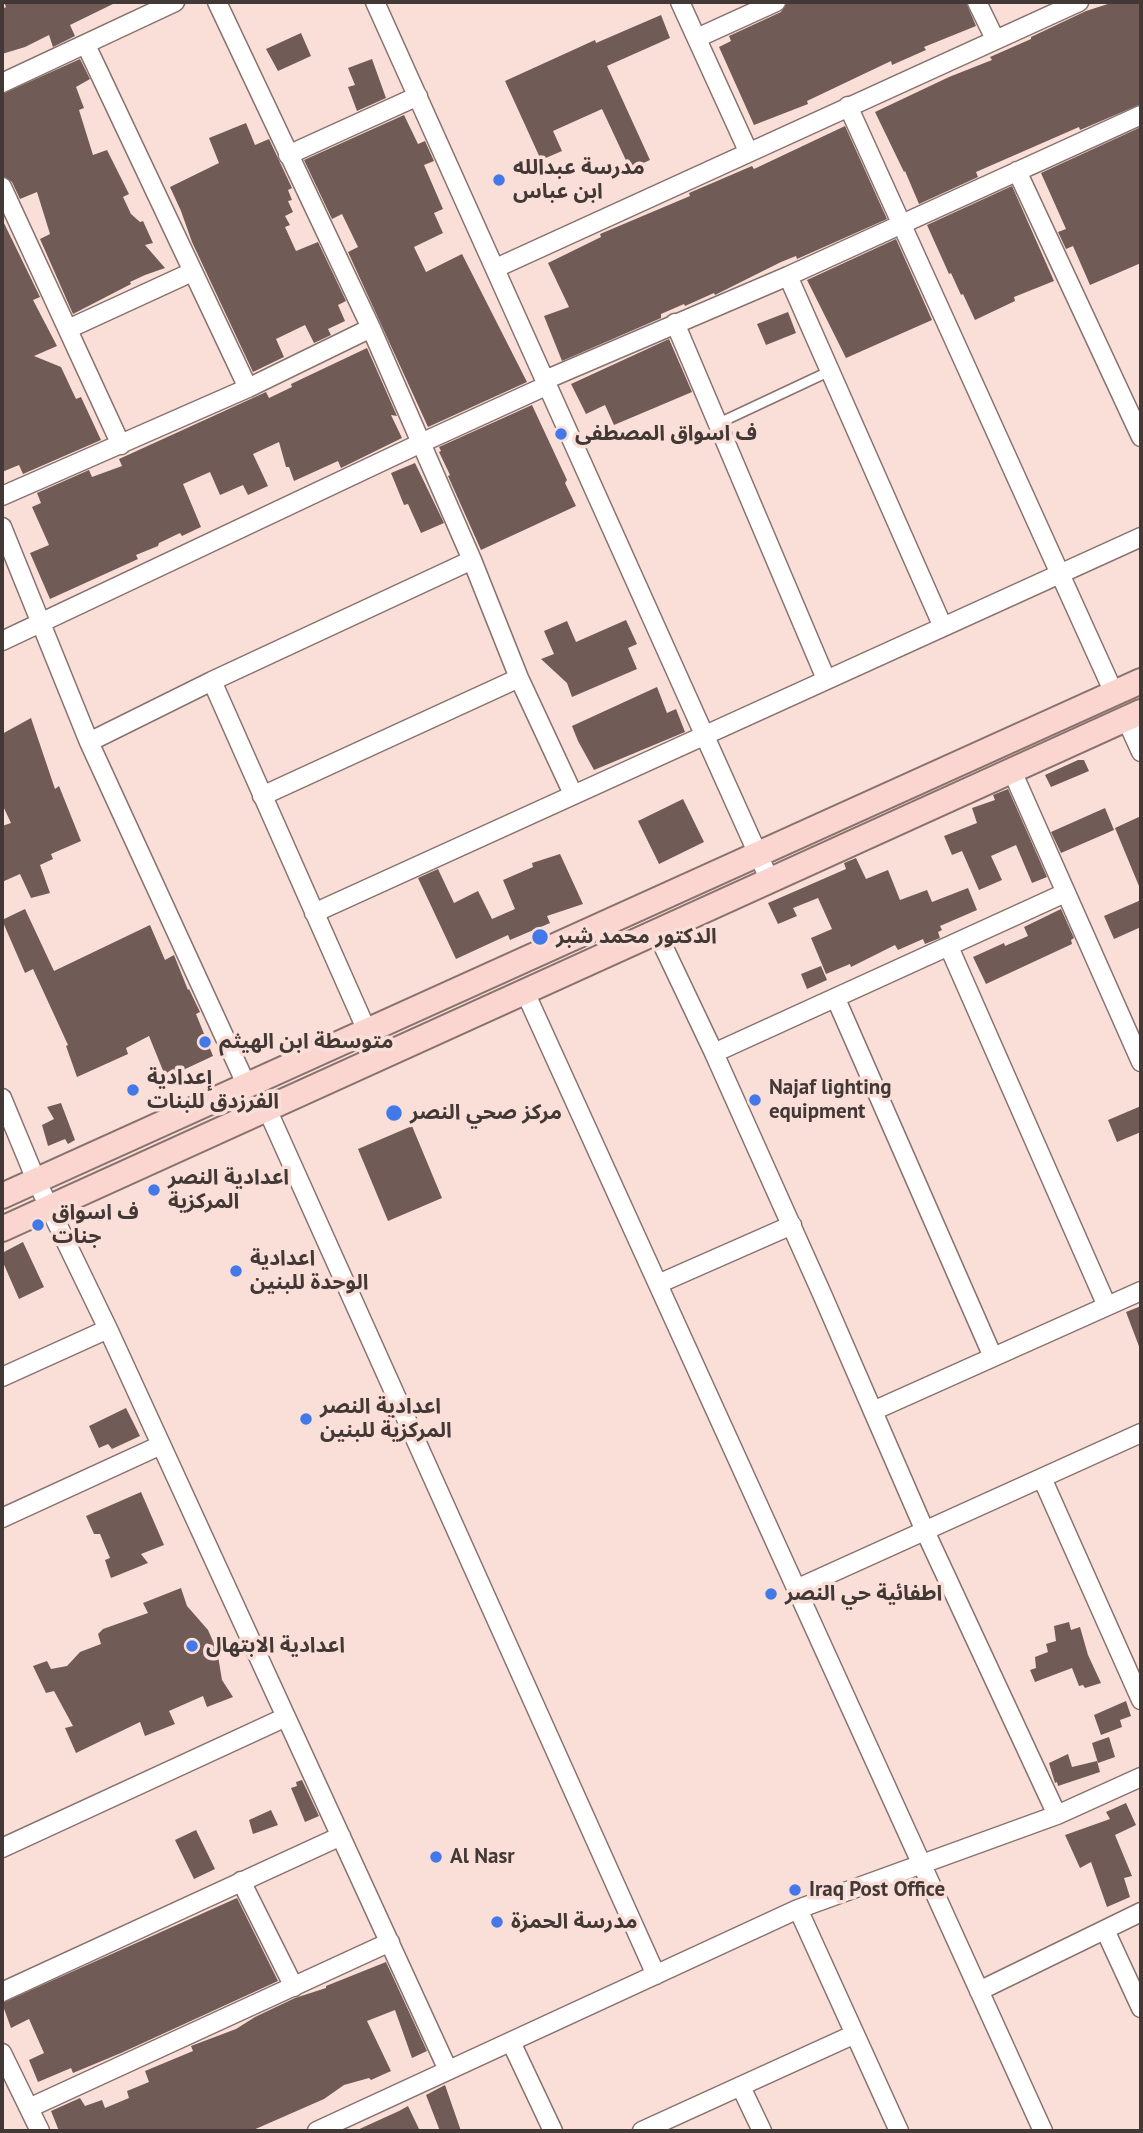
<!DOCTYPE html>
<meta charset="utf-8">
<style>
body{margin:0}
#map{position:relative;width:1143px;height:2133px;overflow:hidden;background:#fadfd9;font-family:"PT Sans",sans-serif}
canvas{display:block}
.frame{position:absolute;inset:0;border:4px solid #423836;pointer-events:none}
</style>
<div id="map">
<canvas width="1143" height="2133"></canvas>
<div class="frame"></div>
</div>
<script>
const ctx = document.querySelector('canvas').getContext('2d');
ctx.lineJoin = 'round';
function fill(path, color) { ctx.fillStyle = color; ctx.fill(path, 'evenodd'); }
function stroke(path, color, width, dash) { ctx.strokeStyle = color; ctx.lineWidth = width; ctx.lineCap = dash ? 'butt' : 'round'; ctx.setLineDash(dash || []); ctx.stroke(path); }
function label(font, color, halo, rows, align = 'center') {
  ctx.font = font + ' "PT Sans","Noto Sans Arabic",sans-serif'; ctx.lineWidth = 7; ctx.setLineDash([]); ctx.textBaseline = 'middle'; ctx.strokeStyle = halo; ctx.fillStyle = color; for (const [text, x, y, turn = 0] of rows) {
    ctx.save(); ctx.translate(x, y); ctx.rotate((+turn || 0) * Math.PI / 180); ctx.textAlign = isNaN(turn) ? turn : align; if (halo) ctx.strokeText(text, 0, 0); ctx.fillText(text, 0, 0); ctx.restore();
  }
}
fill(new Path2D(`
 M4 2H117L70 25 75 36 53 47 49 35 25 47 2 54V9L6 7Z
 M787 2H966L976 26 924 47 926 50 892 65 891 61 807 101 808 104 754 125 719 47 731 41 729 36 781 12Z
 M1114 2H1139L1141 8V104L1080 130 1079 127 976 172 978 177 919 204 905 171 904 172 875 112 949 77 992 60 990 57 1031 39V37L1086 11Z
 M661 15 670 38 607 66 650 160 630 169 602 109 553 131 562 151 541 160 505 81 595 40 596 43Z
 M301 33 311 56 278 71 266 49Z
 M80 59 90 79 76 87 84 108 79 110 93 155 107 150 129 194 123 197 131 214 140 222 143 221 153 243 145 245 165 268 145 275 130 282 131 284 73 314 40 239 50 234 37 192 20 199 12 182 2 176V94Z
 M372 59 386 98 357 111 348 87 355 85 348 68Z
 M404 115 418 144 425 141 434 161 424 165 443 209 434 213 443 233 414 247 426 272 462 254 527 382 428 427 348 252 358 247 342 214 332 219 304 160Z
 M246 123 255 145 269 139 292 188 288 190 292 200 288 201 293 212 285 216 290 225 285 227 296 251 318 242 346 301 338 305 345 321 328 329 331 335 314 343 305 325 276 339 284 357 253 372 192 242 181 211 170 187 219 163 209 138Z
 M845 126 887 219 797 259 796 256 781 262 715 295 714 293 685 306 684 304 661 314V318L562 361 544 316 569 307 548 263 601 237 600 234 690 196 689 193 752 166 754 169Z
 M1141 127V263L1090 285 1073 246 1066 249 1058 232 1066 229 1041 173Z
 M1012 186 1054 281 1014 297 1015 301 975 320 963 294 961 295 951 273 949 274 927 225Z
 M2 219 40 297 33 300 57 346 34 356 61 367 76 399 81 397 101 440 23 474 19 465 2 472Z
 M896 239 932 320 846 358 807 280Z
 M788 312 796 333 766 345 757 324Z
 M669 339 692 392 614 425 605 405 586 414 571 384Z
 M367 348 397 416 391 415 402 438 341 468 338 461 294 481 289 467H286L279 442 253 454 268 486 248 495 243 485 220 495 210 472 183 484 201 527 182 536 180 533 159 543 158 546 136 555 138 559 50 599 30 553 49 545 32 507 41 503 37 493 89 470 92 477 122 466 119 459 266 392 269 398 292 387 291 384Z
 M532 405 567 480 565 483 576 506 481 550 448 476 450 475 439 452 441 451 439 447Z
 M415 463 444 523 421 533 408 504 404 505 391 473Z
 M626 620 637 644 628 648 637 669 572 697 567 683 541 659 554 654 544 631 567 621 576 642Z
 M657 687 667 713 676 709 685 732 594 770 578 741 572 726Z
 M31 718 55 789 59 786 81 841 51 854 53 859 40 865 50 893 31 898 20 874 2 882V826L11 823 2 804V734Z
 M1078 760H1084L1089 771 1051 787 1045 775Z
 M1008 789 1047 877 1032 883 1016 845 991 856 1002 880 979 890 962 851 952 855 944 836 977 823 972 808 995 800 993 795Z
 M683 799 704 842 659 864 638 821Z
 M1105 808 1114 830 1061 853 1051 832Z
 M1141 816V891L1115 828Z
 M560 854 583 904 547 916 550 923 510 940 508 935 456 959 418 878 438 869 454 903 478 891 492 919 515 909 503 880 533 867 532 863Z
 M856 858 866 879 888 870 900 900 927 890 932 902 968 888 977 910 940 926 942 930 938 932 940 938 925 944 923 939 898 950 895 945 851 967 850 964 826 974 811 938 832 929 818 898 793 908 797 916 778 924 768 903 846 869 844 863Z
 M1141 900V927L1114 939 1104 916Z
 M25 909 54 971 150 925 165 960 174 955 188 990 189 989 200 1012 196 1014 213 1056 166 1078 149 1036 126 1048 128 1054 77 1077 66 1046 68 1045 33 969 25 973 2 920Z
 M1061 909 1074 938 1071 940 1072 944 986 984 973 957 1004 943 1005 946 1028 936 1024 927Z
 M821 966 827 980 807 989 801 974Z
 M61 1103 75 1140 68 1144 65 1139 48 1146 42 1125 54 1119 47 1107Z
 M1141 1106V1132L1117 1142 1108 1120Z
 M412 1126 442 1198 388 1221 358 1149Z
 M23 1242 44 1287 19 1299 2 1260V1253Z
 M1141 1306V1349H1140L1126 1312Z
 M126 1408 140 1436 112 1449 108 1444 99 1448 89 1426Z
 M141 1492 164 1545 141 1554 148 1563 111 1578 105 1560 110 1558 100 1534H94L86 1516Z
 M181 1588 187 1606 208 1630 217 1650 222 1680 233 1697 207 1707 203 1696 169 1711 175 1724 145 1736 140 1722 76 1753 65 1728 73 1726 54 1691 46 1693 33 1666 47 1661 51 1669 67 1666 80 1652 101 1644 98 1634 103 1629 148 1613 143 1603Z
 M1069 1622 1071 1630 1080 1627 1088 1655 1101 1683 1085 1688 1083 1685 1079 1686 1072 1668 1035 1682 1030 1670 1036 1668 1035 1657 1048 1652 1046 1644 1056 1641 1054 1626Z
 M1126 1701 1131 1716 1120 1720 1122 1727 1101 1735 1094 1715Z
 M1109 1737 1115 1757 1098 1763 1092 1743Z
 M1068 1754 1072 1767 1097 1761 1100 1772 1058 1786 1057 1782 1055 1783 1049 1763Z
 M302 1780 319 1816 305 1822 291 1788 297 1786 296 1782Z
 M1126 1803 1136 1825 1115 1835 1132 1876 1124 1878 1130 1897 1107 1907 1091 1862 1080 1868 1065 1835 1110 1819 1106 1812Z
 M271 1810 278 1825 253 1834 249 1820Z
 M196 1830 215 1869 194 1879 175 1840Z
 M237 1898 278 1981 121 2053 73 2073 71 2068 38 2082 29 2060 44 2053 29 2019 11 2028 2 2003Z
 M386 1962 427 2051 412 2058 395 2010 367 2021 391 2071 371 2080 369 2078 344 2085 324 2099 251 2131H59L51 2111 80 2098 85 2106 102 2100 105 2108 129 2098 127 2091 149 2082 145 2071 193 2051 191 2046 236 2029 255 2017 295 1998 326 1988V1986Z
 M445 2085 461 2131H440L426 2095Z
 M408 2106 420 2131H355L399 2111Z`), '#715b56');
const lane = new Path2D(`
 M717 424 830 371`);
const street = new Path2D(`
 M217 2 371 328 472 560 519 678 573 794
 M375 2 770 881
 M680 2 748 151
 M977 2 995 39
 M697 38 776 2
 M86 45 248 388
 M2 83 175 2
 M848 106 1114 693
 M288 155 418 96
 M1017 171 1141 437
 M2 187 121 445
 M496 268 1079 2
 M788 276 943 627
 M675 323 826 679
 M68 329 192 272
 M545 380 788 276 1141 115
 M2 496 248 388 371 328
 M2 527 89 742 247 1086
 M2 641 421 443 548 385
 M212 681 367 1031
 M1126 719 1141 752
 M89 742 212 681 472 560
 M1012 771 1141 1062
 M262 796 519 678
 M314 913 1141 537
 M657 933 714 1053 822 1294 925 1531 1057 1815
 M949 947 1107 1306
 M525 992 1043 2131
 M836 999 993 1357
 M714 1053 1065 893
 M2 1098 36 1180 108 1329 448 2070
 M267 1109 656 1975
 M658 1284 792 1225
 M2 1377 108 1329
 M873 1411 1141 1291
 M1042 1478 1141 1700
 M2 1518 161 1445
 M796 1589 1141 1433
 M2 1848 286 1717
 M241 1881 294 1987
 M798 1909 899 2131
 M1105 1930 1141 2008
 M979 1991 1141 1912
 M2 1992 341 1836
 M511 2042 553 2131
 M2 2053 40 2131
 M741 2087 762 2131
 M29 2108 390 1942
 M317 2131 798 1909 1057 1815 1141 1777
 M642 2131 855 2034`);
const secondary = new Path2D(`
 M2 1196 1141 681
 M2 1229 1141 712`);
stroke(lane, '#89726d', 12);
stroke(street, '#89726d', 21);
stroke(secondary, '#89726d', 28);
stroke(lane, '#fff', 9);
stroke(street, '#fff', 18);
stroke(secondary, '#fbd5cf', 24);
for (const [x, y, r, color] of [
 [499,180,7,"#4278e8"],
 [561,434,7,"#4278e8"],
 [540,937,9,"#4278e8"],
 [205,1042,7,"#4278e8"],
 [133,1090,7,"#4278e8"],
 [755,1100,7,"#4278e8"],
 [394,1113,9,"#4278e8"],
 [154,1190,7,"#4278e8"],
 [38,1225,7,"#4278e8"],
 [236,1271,7,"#4278e8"],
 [306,1419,7,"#4278e8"],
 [771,1594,7,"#4278e8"],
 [192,1646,7,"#4278e8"],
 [436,1857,7,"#4278e8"],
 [795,1890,7,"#4278e8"],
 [497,1922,7,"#4278e8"]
]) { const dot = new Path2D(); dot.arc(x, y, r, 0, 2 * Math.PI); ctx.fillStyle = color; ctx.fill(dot); stroke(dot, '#fadfd9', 2.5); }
label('bold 21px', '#423836', '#fadfd9', [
 ["مدرسة عبدالله",513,168],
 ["ابن عباس",513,192],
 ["ف اسواق المصطفى",575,434],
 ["الدكتور محمد شبر",556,937],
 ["متوسطة ابن الهيثم",219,1042],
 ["إعدادية",147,1078],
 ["الفرزدق للبنات",147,1102],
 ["Najaf lighting",769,1088],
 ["equipment",769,1112],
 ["مركز صحي النصر",410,1113],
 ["اعدادية النصر",168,1178],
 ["المركزية",168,1202],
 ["ف اسواق",52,1213],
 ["جنات",52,1237],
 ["اعدادية",250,1259],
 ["الوحدة للبنين",250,1283],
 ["اعدادية النصر",320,1407],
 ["المركزية للبنين",320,1431],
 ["اطفائية حي النصر",785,1594],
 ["اعدادية الابتهال",206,1646],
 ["Al Nasr",450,1857],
 ["Iraq Post Office",809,1890],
 ["مدرسة الحمزة",511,1922]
], 'left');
</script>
